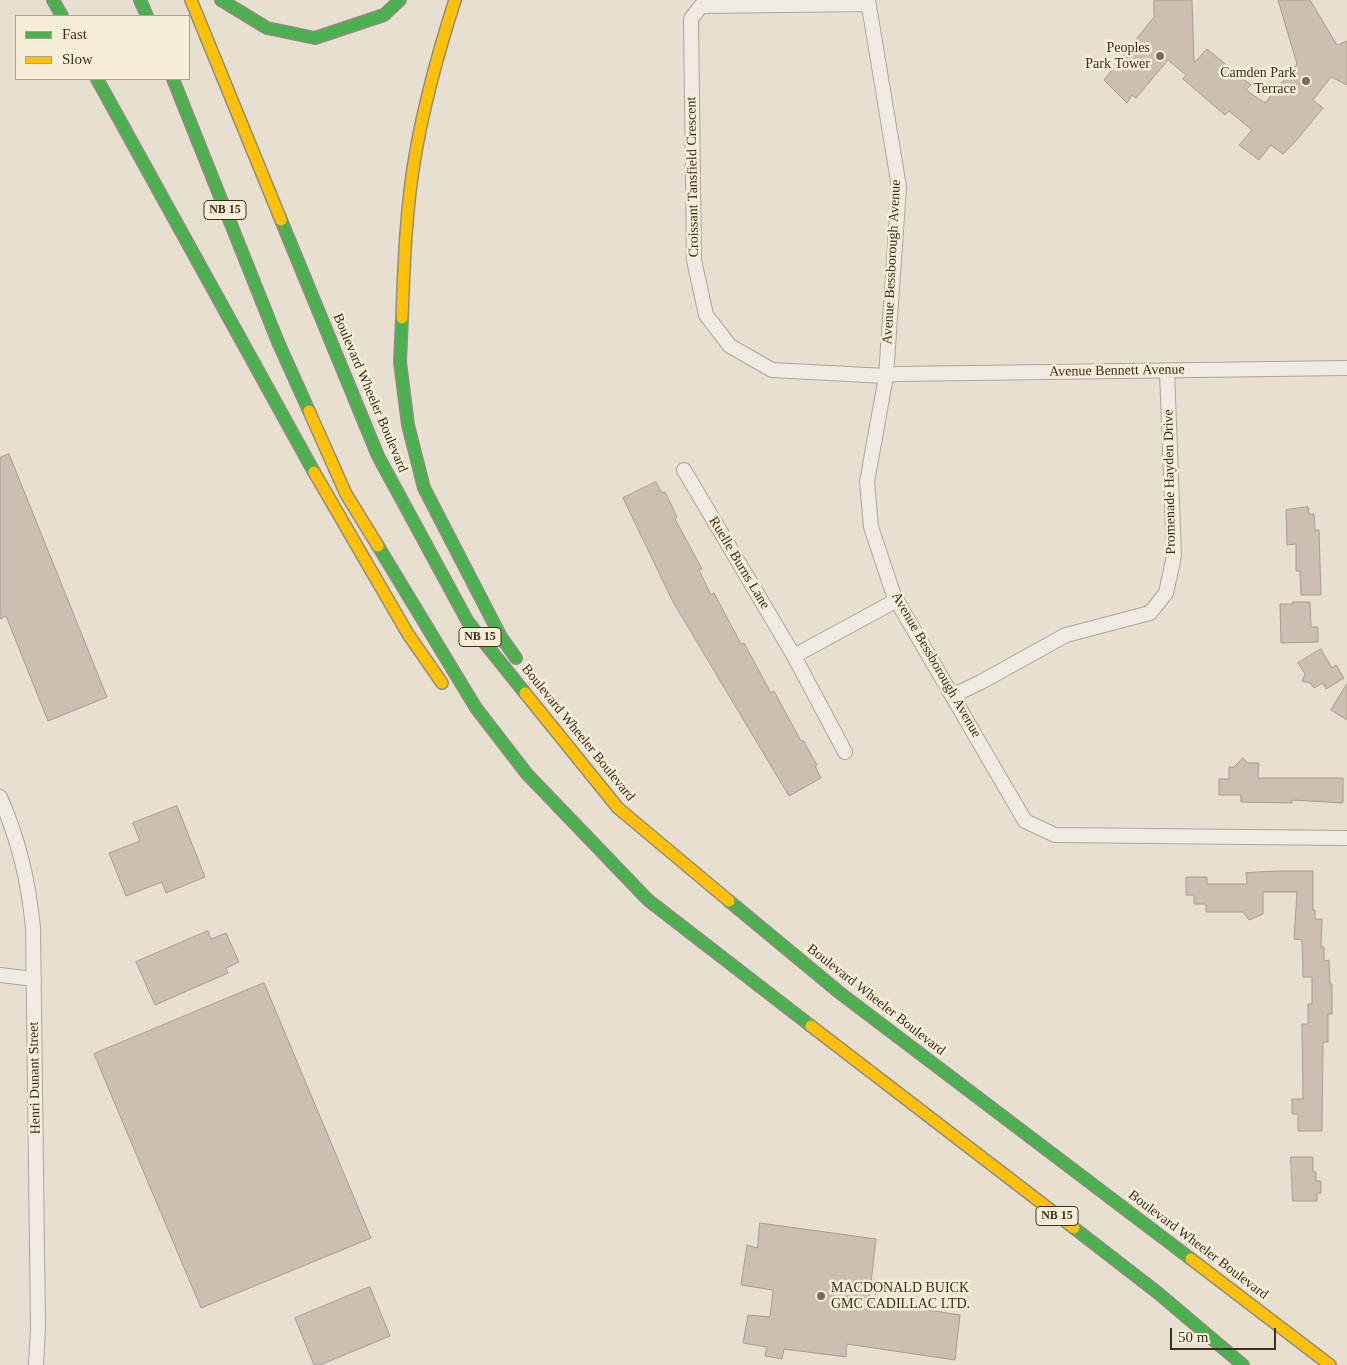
<!DOCTYPE html>
<style>
body{margin:0}
#map{position:relative;width:1347px;height:1365px;overflow:hidden;background:#e7e0d1;font-family:Georgia,serif}
canvas{display:block}
.legend{position:absolute;left:15px;top:15px;width:175px;height:65px;box-sizing:border-box;background:#f7eed8;border:1px solid #ada18e;margin:0;padding:6px 9px;list-style:none;font-size:15px;color:#3d2e20}
.legend li{display:flex;align-items:center;gap:10px;height:25px}
.legend b{width:25px;border:1px solid #ada18e}
.scale{position:absolute;left:1170px;top:1328px;width:106px;height:22px;box-sizing:border-box;border:2px solid #3d2e20;border-top:0;padding-left:6px;font-size:15px;line-height:18px;white-space:nowrap;color:#3d2e20;-webkit-text-stroke:4px #f7eed8;paint-order:stroke}
</style>
<div id="map">
<canvas width="1347" height="1365"></canvas>
<ul class="legend">
<li><b style="height:6px;background:#4caf50"></b>Fast</li>
<li><b style="height:6px;background:#ffc107"></b>Slow</li>
</ul>
<div class="scale">50 m</div>
</div>
<script>
const ctx = document.querySelector('canvas').getContext('2d');
ctx.lineJoin = 'round';
function fill(path, color) { ctx.fillStyle = color; ctx.fill(path, 'evenodd'); }
function stroke(path, color, width, dash) { ctx.strokeStyle = color; ctx.lineWidth = width; ctx.lineCap = dash ? 'butt' : 'round'; ctx.setLineDash(dash || []); ctx.stroke(path); }
function label(font, color, halo, rows, align = 'center') {
  ctx.font = font + ' Georgia,serif'; ctx.lineWidth = 5; ctx.setLineDash([]); ctx.textBaseline = 'middle'; ctx.strokeStyle = halo; ctx.fillStyle = color; for (const [text, x, y, turn = 0] of rows) {
    ctx.save(); ctx.translate(x, y); ctx.rotate((+turn || 0) * Math.PI / 180); ctx.textAlign = isNaN(turn) ? turn : align; if (halo) ctx.strokeText(text, 0, 0); ctx.fillText(text, 0, 0); ctx.restore();
  }
}
const building = new Path2D(`
 M1154 0H1192L1194 63 1207 49 1251 85 1246 90 1265 103 1297 64 1278 0H1310L1337 45 1347 41V85L1331 77 1313 100 1323 108 1295 142 1283 154 1271 145 1259 160 1239 145 1252 130 1229 111 1225 115 1183 79 1186 75 1168 60 1136 98 1132 95 1127 103 1104 80 1154 17Z
 M9 454 107 697 48 721 6 616 0 619V458Z
 M656 482 662 493 665 492 677 517 675 519 702 569 699 570 711 595 714 593 741 644 744 643 771 693 774 691 801 741 803 740 817 765 815 766 821 778 789 796 673 602 623 498Z
 M1308 507 1309 514H1314L1315 530H1319L1321 595H1301L1300 571H1296V544L1287 545 1286 510Z
 M1293 602H1310L1311 627H1318V642L1281 643 1280 604H1293Z
 M1321 649 1332 668 1336 665 1344 678 1326 689 1323 683 1314 688 1310 683 1302 681 1305 674 1298 663Z
 M1347 684V720L1331 710Z
 M1243 758 1248 763H1259L1258 778H1343V803L1292 800V803L1241 802V795H1219V779H1229V767H1234Z
 M177 806 205 877 166 893 162 882 126 896 109 853 140 841 133 823Z
 M1279 871H1313V910H1315V919H1322L1321 947H1324V961L1329 960 1330 984H1332V1014H1328V1042H1323L1322 1131H1298V1114H1292V1099H1303L1302 1024H1308V1004H1312V977H1303L1302 940 1294 939 1297 892H1263V914L1249 920 1243 912H1206V904H1194V895H1186V877H1207V884H1247L1246 873Z
 M208 931 211 939 226 933 239 962 226 968 228 973 155 1005 136 962Z
 M264 983 371 1238 201 1308 94 1054Z
 M1291 1157H1313V1172H1316V1181H1321V1193H1317V1201H1293Z
 M760 1223 876 1239 869 1301 960 1315 955 1360 847 1344 846 1357 784 1349 782 1359 765 1356 767 1347 743 1343 748 1315 770 1317 773 1290 741 1285 747 1245 757 1248Z
 M370 1287 390 1336 320 1365H314L295 1318Z`);
fill(building, '#cbbfb2');
stroke(building, '#a89c90', 1);
const street = new Path2D(`
 M868 0 899 187 886 376 867 482 871 527 894 596 1025 821 1055 835 1347 838
 M868 4 701 6 691 19 694 260 706 315 730 346 772 370 886 376 896 374 1347 368
 M684 470 794 656 845 752
 M794 656 897 600
 M954 695 981 682 1066 635 1150 613 1166 593 1174 556 1167 371
 M0 797C19 841 28 879 33 927L38 1329 36 1365
 M0 975 34 979`);
const fast = new Path2D(`
 M53 0 62 16
 M140 0 147 16
 M221 0 267 28 315 38 384 15 400 0
 M97 79 314 472
 M173 79 278 342 309 411
 M281 220 378 456 468 622 525 693
 M402 318 400 362 408 425 424 488 501 637 516 658
 M378 546 476 708 527 774 648 900 811 1026
 M729 901 840 993 1191 1259
 M1074 1228 1158 1293 1243 1365`);
const slow = new Path2D(`
 M191 0 281 220
 M402 318C404 263 406 206 416 151 425 100 439 50 455 0
 M309 411 346 494 378 546
 M314 472 408 634 442 683
 M525 693 618 808 729 901
 M811 1026 1074 1228
 M1191 1259 1330 1365`);
stroke(street, '#ada599', 16);
stroke(fast, '#928b80', 14);
stroke(slow, '#928b80', 14);
stroke(street, '#efebe3', 14);
stroke(fast, '#4caf50', 11);
stroke(slow, '#ffc107', 11);
for (const [x, y, r, color] of [
 [1160,56,5,"#786c5e"],
 [1306,81,5,"#786c5e"],
 [821,1296,5,"#786c5e"]
]) { const dot = new Path2D(); dot.arc(x, y, r, 0, 2 * Math.PI); ctx.fillStyle = color; ctx.fill(dot); stroke(dot, '#f7eed8', 2); }
for (const [x, y, w] of [
 [225,210,42],
 [480,637,42],
 [1057,1216,42]
]) { const box = new Path2D(); box.roundRect(x - w / 2, y - 9.5, w, 19, 4); ctx.fillStyle = '#f7eed8'; ctx.fill(box); stroke(box, '#3d2e20', 1); }
label('bold 12px', '#3d2e20', null, [
 ["NB 15",225,210],
 ["NB 15",480,637],
 ["NB 15",1057,1216]
]);
label('14px', '#3d2e20', '#f7eed8', [
 ["Peoples",1150,48],
 ["Park Tower",1150,64],
 ["Camden Park",1296,73],
 ["Terrace",1296,89],
 ["MACDONALD BUICK",831,1288,"left"],
 ["GMC CADILLAC LTD.",831,1304,"left"]
], 'right');
label('14px', '#3d2e20', '#f7eed8', [
 ["Croissant Tansfield Crescent",693,177,-91],
 ["Avenue Bessborough Avenue",892,262,-87],
 ["Avenue Bennett Avenue",1117,371,-1],
 ["Boulevard Wheeler Boulevard",370,393,67],
 ["Promenade Hayden Drive",1170,482,-91],
 ["Ruelle Burns Lane",739,563,59],
 ["Avenue Bessborough Avenue",936,665,60],
 ["Boulevard Wheeler Boulevard",578,733,51],
 ["Boulevard Wheeler Boulevard",876,1000,38],
 ["Henri Dunant Street",35,1078,-91],
 ["Boulevard Wheeler Boulevard",1198,1245,37]
]);
</script>
